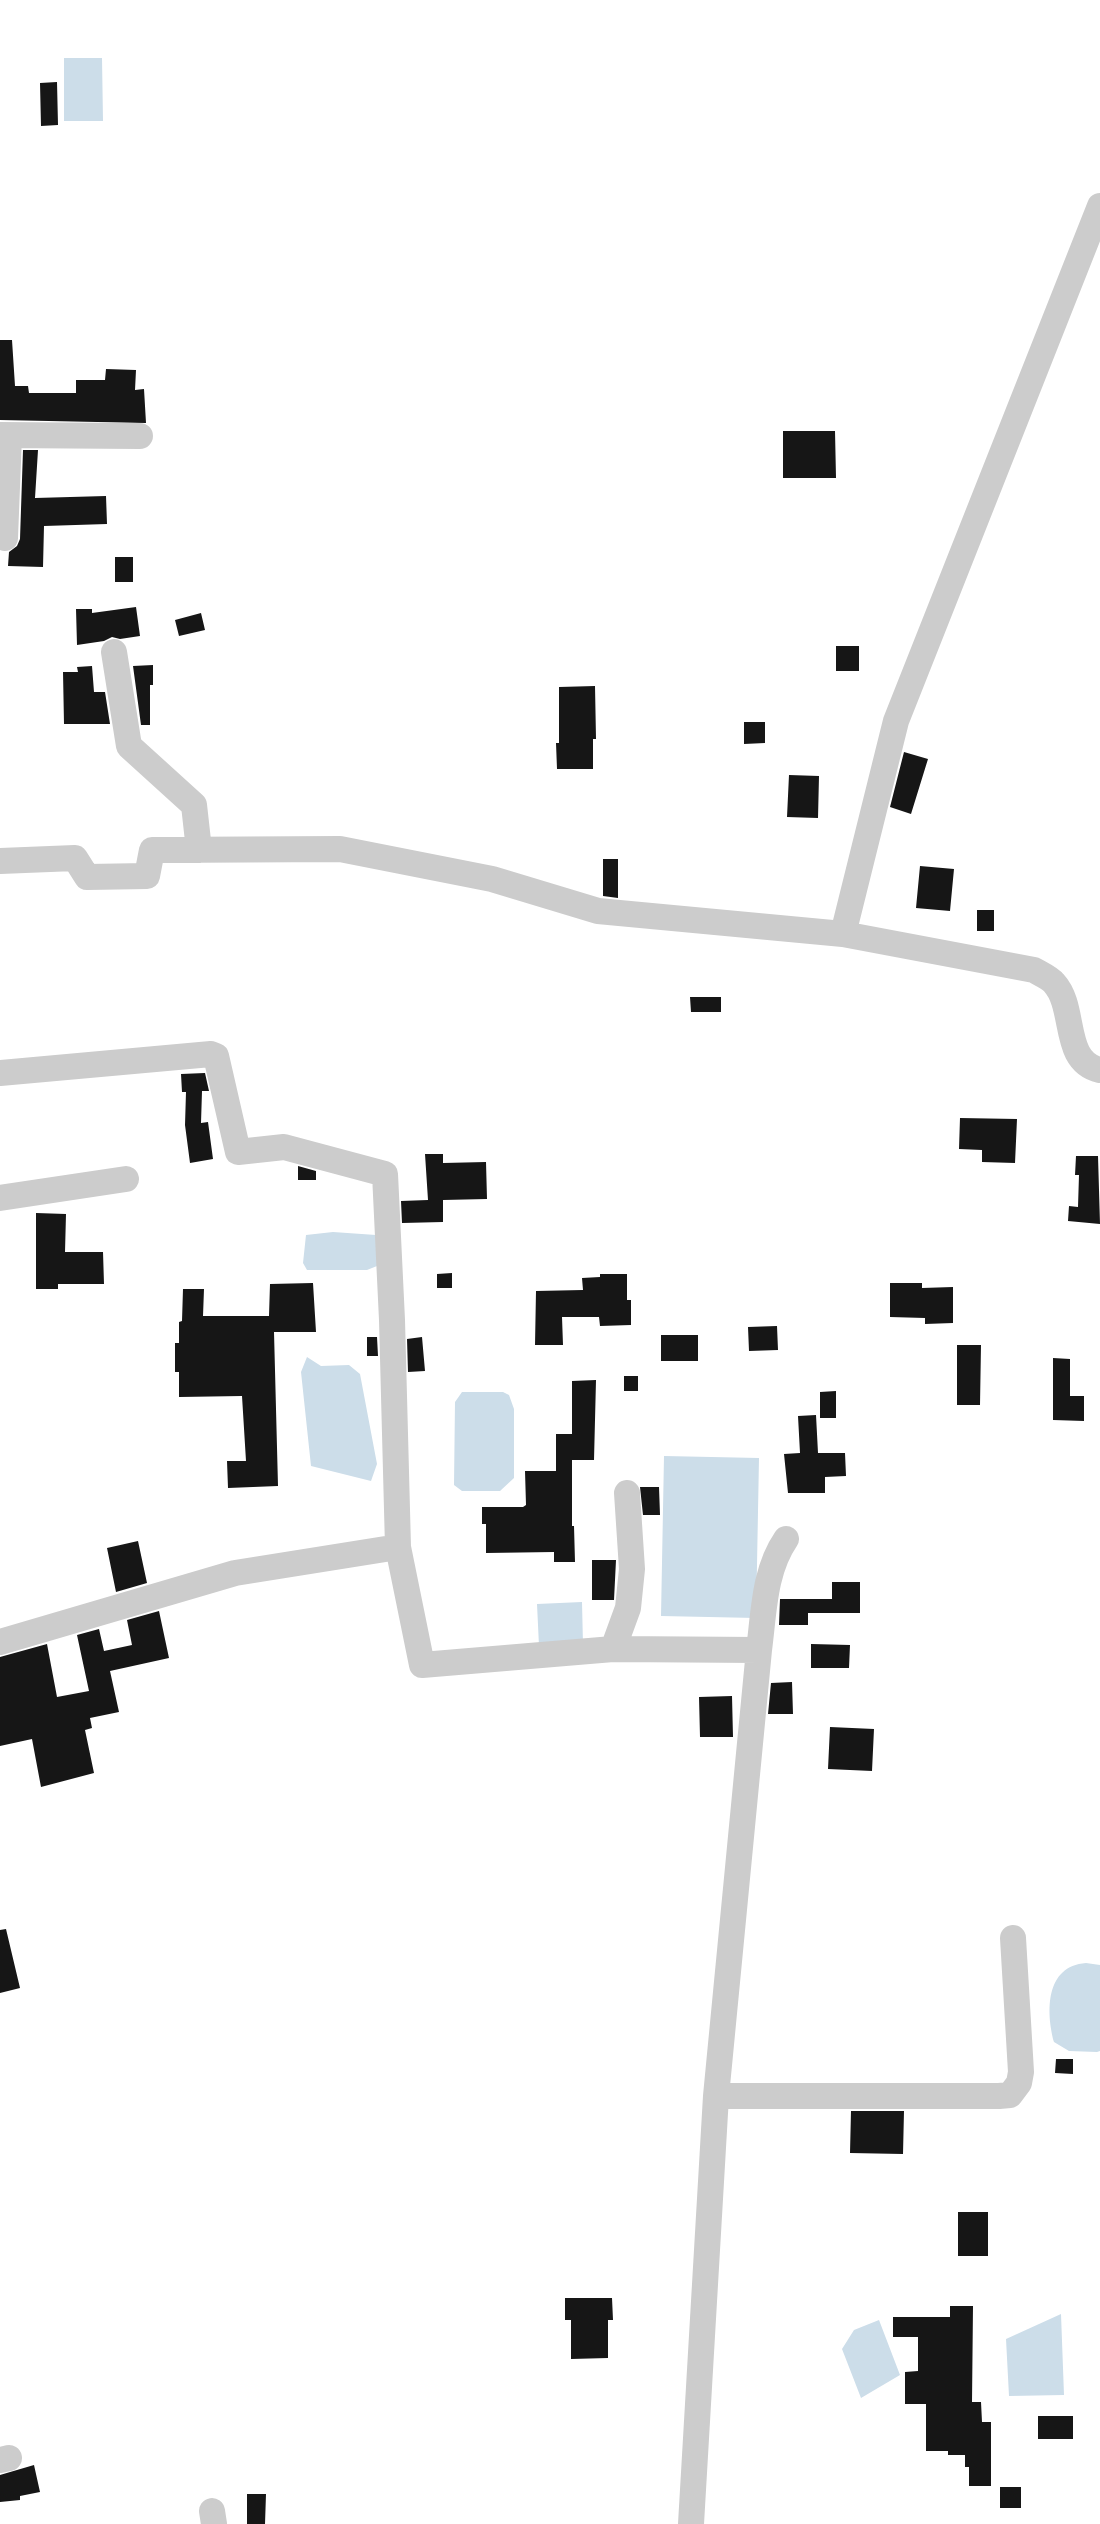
<!DOCTYPE html>
<style>
body{margin:0}
canvas{display:block;background:#fff}
</style>
<canvas width="1100" height="2524"></canvas>
<script>
const ctx = document.querySelector('canvas').getContext('2d');
ctx.lineJoin = 'round';
function fill(path, color) { ctx.fillStyle = color; ctx.fill(path, 'evenodd'); }
function stroke(path, color, width, dash) { ctx.strokeStyle = color; ctx.lineWidth = width; ctx.lineCap = dash ? 'butt' : 'round'; ctx.setLineDash(dash || []); ctx.stroke(path); }
fill(new Path2D(`
 M64 58H102L103 121H64Z
 M333 1232 376 1235 377 1266 367 1270H307L303 1263 306 1235Z
 M307 1357 321 1366 349 1365 360 1374 377 1464 371 1481 311 1466 301 1372Z
 M462 1392H503L509 1395 514 1409V1478L500 1491H462L454 1485 455 1402Z
 M664 1456 759 1458 756 1618 661 1616Z
 M582 1602 583 1645 539 1646 537 1604Z
 M1086 1963 1100 1965V2051L1097 2052 1069 2051 1054 2042C1046 2012 1045 1966 1086 1963Z
 M1061 2314 1064 2395 1009 2396 1006 2339Z
 M879 2320 900 2375 861 2398 842 2349 854 2330Z`), '#ccdde9');
fill(new Path2D(`
 M57 82 58 125 41 126 40 83Z
 M0 340H12L15 386H28L29 393H76V380H105L106 369 136 370 135 390 144 389 146 423 0 420Z
 M783 431H835L836 478H783Z
 M23 450H38L35 498 106 496 107 524 44 526 43 567 8 566 9 552 17 546 20 539Z
 M115 557H133V582H115Z
 M136 607 140 636 120 639 112 637 104 641 77 645 76 609H92V613Z
 M201 613 205 630 179 636 175 620Z
 M836 646H859V671H836Z
 M153 665V685H150V725H141L133 666Z
 M92 666 94 692H105L110 724H64L63 672H78L77 667Z
 M595 686 596 739H593V769H557L556 743H559V687Z
 M744 722H765V743L744 744Z
 M904 752 928 759 911 814 890 807Z
 M789 775 819 776 818 818 787 817Z
 M603 859H618V898L603 896Z
 M920 866 954 869 950 911 916 908Z
 M977 910H994V931H977Z
 M690 997H721V1012H691Z
 M205 1073 209 1091H202L201 1123 208 1122 213 1159 190 1163 185 1125 186 1092H182L181 1074Z
 M960 1118 1017 1119 1015 1163 982 1162V1150L959 1149Z
 M425 1154H443V1163L486 1162 487 1199 443 1200V1222L402 1223 401 1201 428 1200Z
 M1076 1156H1098L1100 1224 1068 1221 1069 1206 1078 1207 1079 1175H1075Z
 M298 1166 316 1171V1180H298Z
 M36 1213 66 1214 65 1252H103L104 1284H58V1289H36Z
 M452 1273V1288H437V1274Z
 M600 1274H627V1300H631V1325L600 1326 599 1317H562L563 1345H535L536 1291 583 1290 582 1278 600 1277Z
 M313 1283 316 1332H274L278 1486 228 1488 227 1461H246L242 1396 179 1397V1372H175V1343H179V1322L182 1321 183 1289H204L203 1316H269L270 1284Z
 M890 1283H922V1288L953 1287V1323L925 1324V1318L890 1317Z
 M777 1326 778 1350 749 1351 748 1327Z
 M661 1335H698V1361H661Z
 M367 1337H377L378 1356H367Z
 M422 1337 425 1371 408 1372 407 1339Z
 M957 1345H981L980 1405H957Z
 M1053 1358 1070 1359V1396H1084V1421L1053 1420Z
 M624 1376H638V1391H624Z
 M596 1380 594 1460H572V1526H574L575 1562H554V1552L486 1553V1524H482V1507H523L526 1505 525 1471H556V1434H572V1381Z
 M836 1391V1418H820V1392Z
 M816 1415 818 1453H845L846 1476 825 1477V1493H788L784 1454 800 1453 798 1416Z
 M640 1487H659L660 1515H643Z
 M138 1541 147 1583 116 1592 107 1548Z
 M592 1560H616L614 1600H592Z
 M832 1582H860V1613H808V1625H779L780 1599H832Z
 M159 1611 169 1658 110 1671 119 1712 90 1718 92 1728 85 1730 94 1773 41 1787 32 1739 0 1746V1657L47 1644 57 1697 89 1691 77 1635 99 1629 104 1651 132 1645 127 1620Z
 M811 1644 850 1645 849 1668H811Z
 M792 1682 793 1714H768L771 1683Z
 M732 1696 733 1737H700L699 1697Z
 M830 1727 874 1729 872 1771 828 1769Z
 M6 1929 20 1988 0 1993V1930Z
 M1056 2059H1073V2074L1055 2073Z
 M851 2111H904L903 2154 850 2153Z
 M958 2212H988V2256H958Z
 M565 2298H612L613 2320H608V2358L571 2359V2320H565Z
 M950 2306H973L972 2402H981L982 2422H991V2486H969V2467H965V2455H948V2451H926V2404H905V2372L918 2371V2337H893V2317H950Z
 M1038 2416H1073V2439H1038Z
 M34 2465 40 2492 20 2496V2500L0 2502V2475Z
 M1000 2487H1021V2508H1000Z
 M247 2494H266L265 2524H247Z`), '#161616');
stroke(new Path2D(`
 M0 435 140 436
 M5 538 9 436
 M114 652 129 746 194 805 199 850
 M0 861 75 858 87 877 147 876 152 850 340 849 492 879 598 911 843 934 1034 970C1041 974 1050 978 1054 983 1077 1008 1061 1061 1100 1070
 M843 934 896 721 1100 206
 M0 1073 211 1054 216 1056 238 1152 284 1147 385 1174 392 1320 398 1547
 M0 1198 126 1179
 M0 1642 235 1573 398 1547 422 1665 613 1649 759 1650 716 2096 691 2524
 M613 1649 628 1608 632 1569 627 1493
 M759 1650C764 1612 764 1571 786 1539
 M716 2096H999L1010 2095 1019 2083 1021 2072 1013 1938
 M0 2460 9 2458
 M212 2511 214 2524`), '#ccc', 26);
</script>
